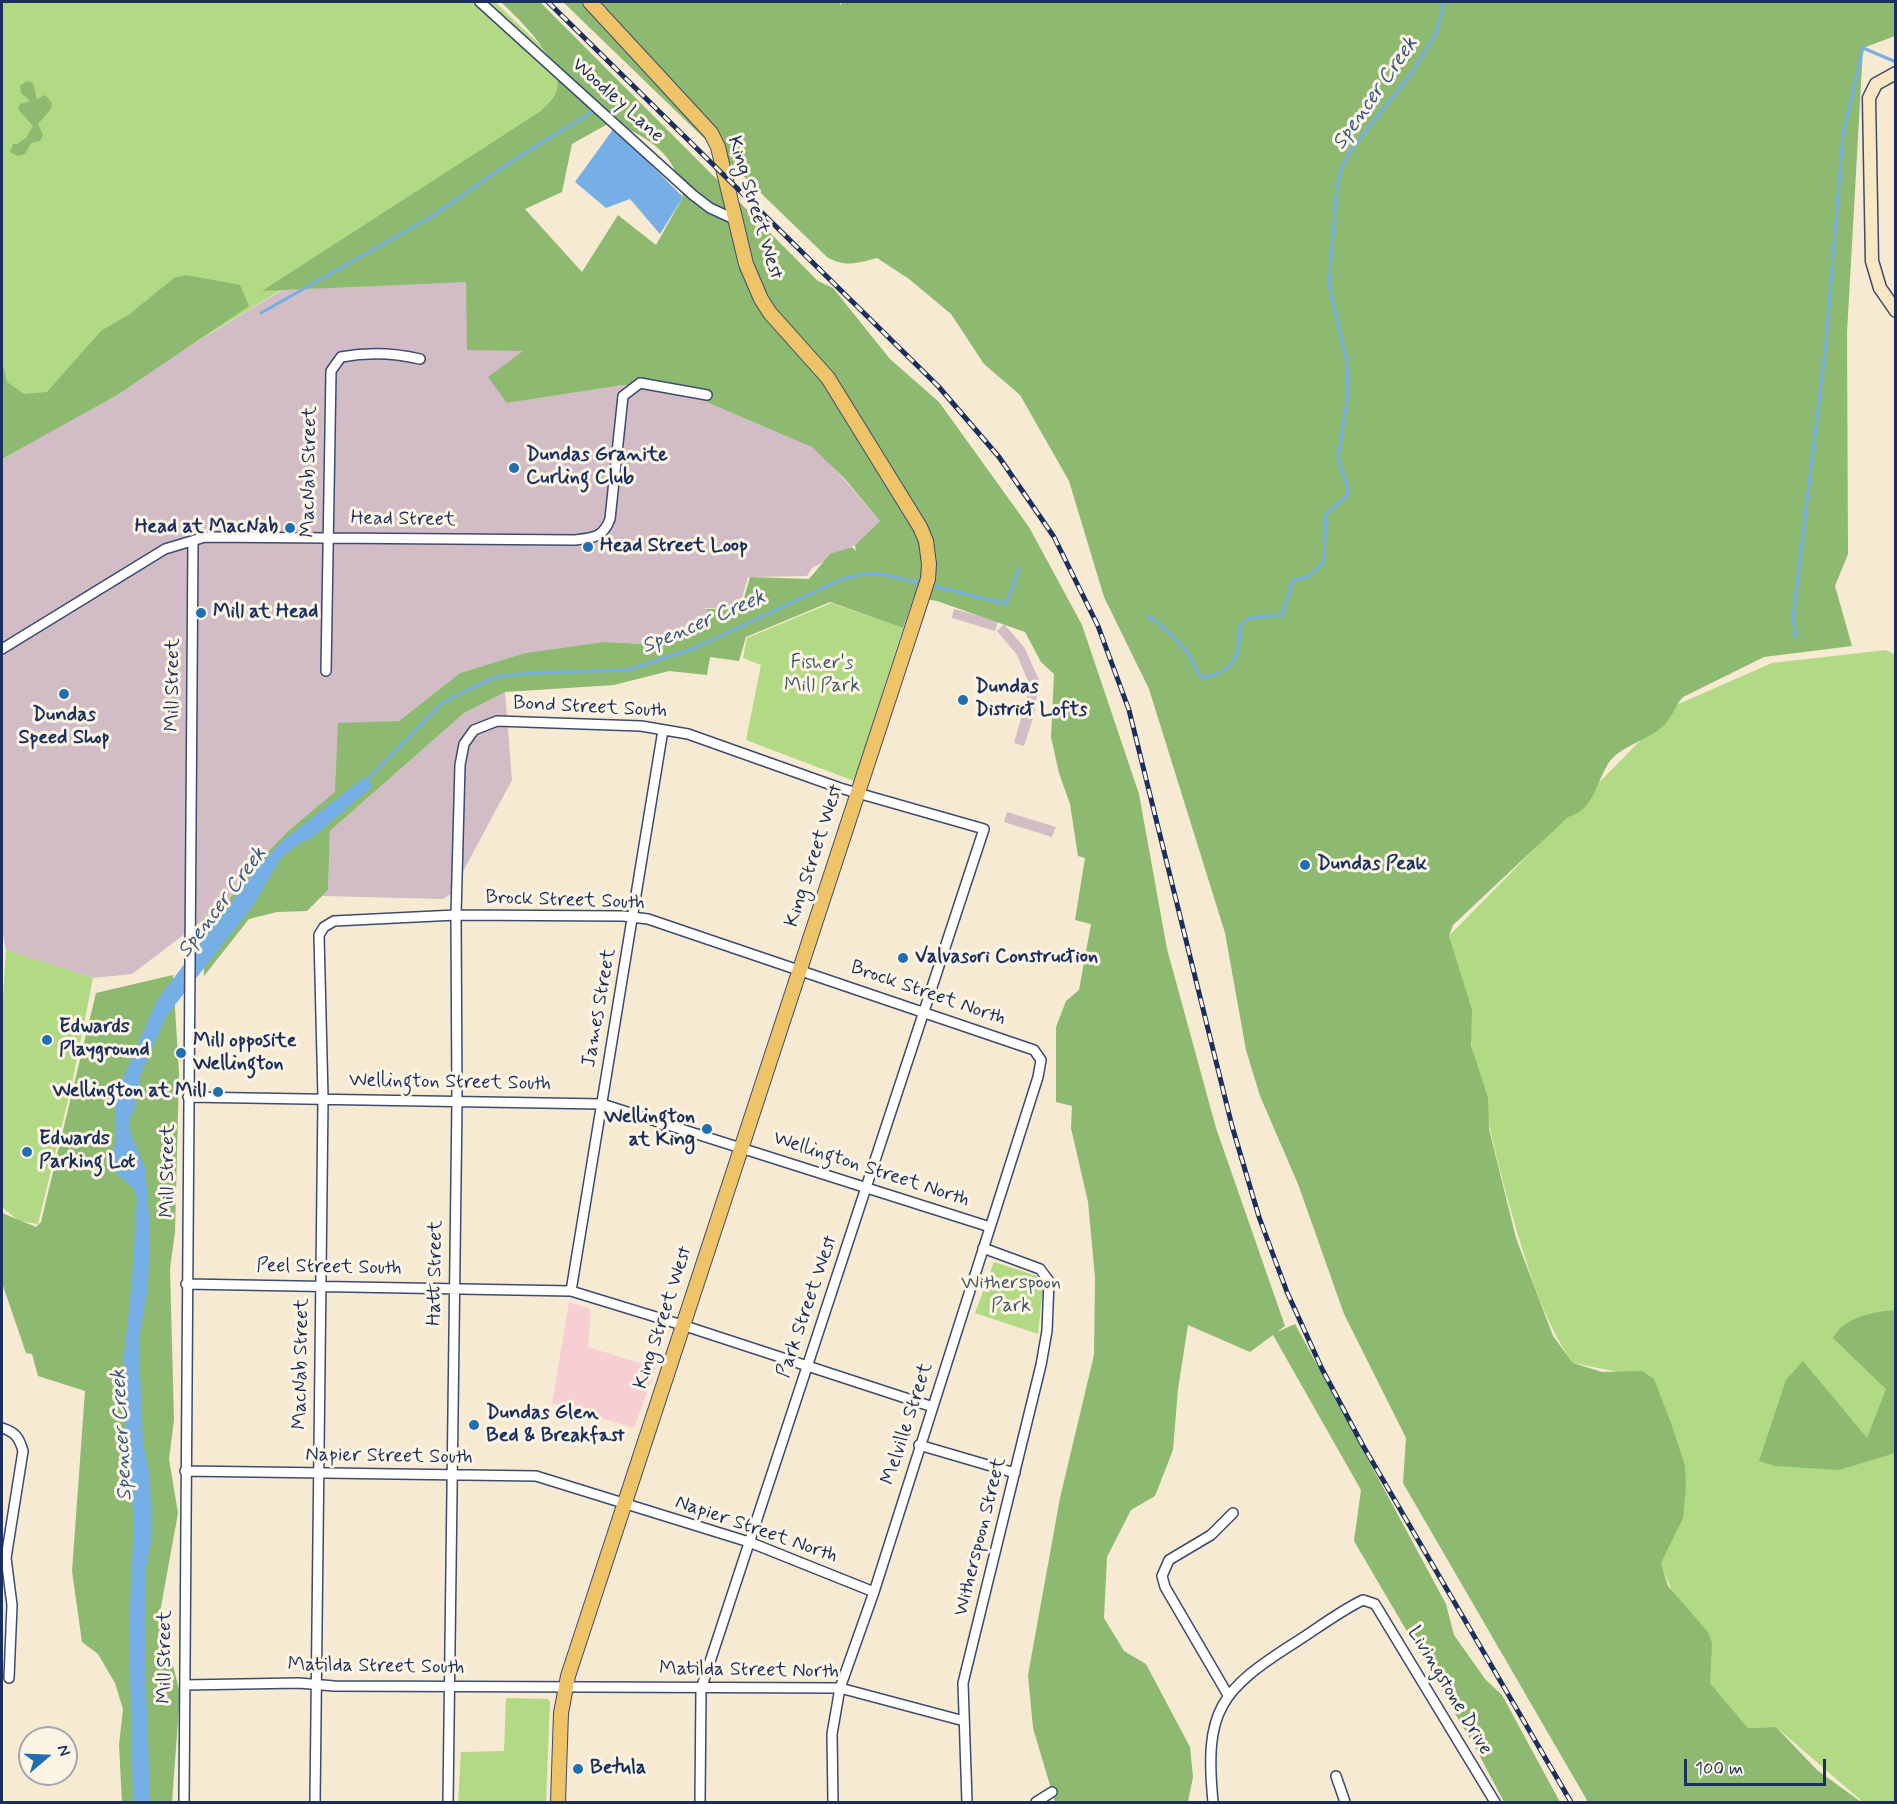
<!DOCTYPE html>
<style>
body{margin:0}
#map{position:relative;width:1897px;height:1804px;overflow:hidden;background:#f7ead2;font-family:Mynerve,sans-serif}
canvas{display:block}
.frame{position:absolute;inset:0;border:3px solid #1b2f5e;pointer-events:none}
.north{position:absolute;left:18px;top:1726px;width:60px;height:60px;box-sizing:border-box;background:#fcf5e5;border:2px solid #a2a6af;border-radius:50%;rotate:71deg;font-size:16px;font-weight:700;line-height:24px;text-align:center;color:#1b2f5e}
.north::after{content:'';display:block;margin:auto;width:21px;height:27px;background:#1f6fb2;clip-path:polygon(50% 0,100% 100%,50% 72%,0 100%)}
.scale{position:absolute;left:1684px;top:1759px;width:142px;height:27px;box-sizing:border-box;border:3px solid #1b2f5e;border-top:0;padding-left:8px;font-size:18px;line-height:21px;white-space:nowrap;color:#1b2f5e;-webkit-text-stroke:4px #fcf5e5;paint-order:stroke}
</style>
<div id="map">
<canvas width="1897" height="1804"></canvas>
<div class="frame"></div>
<div class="north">N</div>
<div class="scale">100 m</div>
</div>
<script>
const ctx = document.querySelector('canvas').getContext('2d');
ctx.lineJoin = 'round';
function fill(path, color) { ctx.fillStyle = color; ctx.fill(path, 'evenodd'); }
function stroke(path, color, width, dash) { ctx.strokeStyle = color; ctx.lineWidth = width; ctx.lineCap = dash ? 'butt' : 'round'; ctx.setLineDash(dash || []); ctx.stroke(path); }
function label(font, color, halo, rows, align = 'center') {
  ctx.font = font + ' Mynerve,sans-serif'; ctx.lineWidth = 6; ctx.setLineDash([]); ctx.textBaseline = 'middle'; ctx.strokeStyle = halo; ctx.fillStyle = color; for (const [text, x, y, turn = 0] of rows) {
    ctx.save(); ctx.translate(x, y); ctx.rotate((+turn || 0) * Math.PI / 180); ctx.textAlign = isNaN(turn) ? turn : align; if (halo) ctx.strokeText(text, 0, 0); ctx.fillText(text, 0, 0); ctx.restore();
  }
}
fill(new Path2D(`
 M569 1302 591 1309 588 1347 656 1368 634 1428 552 1403Z`), '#f7cfd3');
fill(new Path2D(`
 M467 281 524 351 507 403 623 385 690 395 809 445 821 453 880 521 855 545 812 568 807 576 748 577 739 609 703 608 707 609 704 623 683 628 667 645 603 642 525 653 460 673 399 721 339 724 336 792 289 830 254 866 227 902 132 974 93 978 6 950 2 930V460L282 290Z
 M954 609 998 621 995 631 952 618Z
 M1004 624 1024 647 1039 680 1034 715 1024 746 1014 743 1030 686 1017 655 997 631Z
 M505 691 512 780 451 894 443 899 322 896 328 890 330 831 464 713Z
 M1007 812 1056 827 1052 837 1004 822Z`), '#d2bdc7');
fill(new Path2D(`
 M2 2H495L596 98 2 460Z
 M831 603 903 628 854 781 746 740 761 665 743 658 747 638Z
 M1886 650 1895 655V1802H1863L1776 1727 1748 1728 1710 1683 1660 1562 1677 1529 1654 1379 1573 1363C1544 1322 1530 1274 1515 1225 1487 1131 1470 1033 1449 936L1674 706 1772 663Z
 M6 950 93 978 72 1084 38 1224 19 1221 2 1207V1011Z
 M994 1262 1037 1276 1043 1288 1038 1334 975 1313Z
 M506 1698 548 1699 550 1702 546 1802H458L461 1752 504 1751Z`), '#b2d983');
fill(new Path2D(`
 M501 2H540L818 281 833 288 890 359 939 402 1029 527 1082 625 1139 794 1167 949 1216 1128 1285 1326 1277 1332 1295 1324 1446 1604 1454 1635 1485 1679 1502 1695 1560 1802H1504L1476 1749 1354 1541 1361 1490 1273 1335 1250 1352 1188 1325 1178 1389 1173 1450 1155 1496 1131 1510 1107 1557 1104 1618 1124 1651 1146 1664 1190 1747 1193 1777 1188 1802H1055L1033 1728 1028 1675 1060 1498 1094 1355 1095 1277 1088 1202 1071 1128 1072 1106 1056 1102V1027L1066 1001 1079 990 1091 924 1075 920 1085 858 1078 856 1070 804 1059 773 1051 737 1054 674 1041 662 1025 632 937 601 914 597 903 628 830 602 746 637 739 661 710 657 707 675 669 671 614 685 505 692 464 713 330 831 328 890 307 911 277 912 249 919 204 976 201 921 227 902 254 866 289 830 335 792 338 723 399 721 460 673 525 653 603 642 667 645 683 628 704 623 707 609H741L750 577 809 579 830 554 852 547 856 551 855 545 880 521 844 478 812 447 690 395 623 385 507 403 488 377 523 351 467 350 466 282 262 291 541 111C545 106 553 100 556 93 568 66 519 19 501 2ZM613 121C651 141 675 151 683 197L656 245 618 215 582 272 525 209 562 192 572 144Z
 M563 2H839L841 5 842 2H1895V36L1863 48 1847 333 1848 554 1835 586 1852 646 1764 657 1683 697C1675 705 1673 716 1665 724 1651 740 1620 745 1608 764 1596 783 1593 811 1568 817L1453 925 1449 936 1472 1010 1471 1045 1488 1098 1489 1129 1516 1238 1553 1336 1573 1363 1602 1372 1642 1371 1654 1379 1672 1426 1685 1466 1686 1486 1683 1518 1661 1563 1668 1586 1708 1632 1712 1643 1710 1683 1748 1728 1776 1727 1817 1770 1861 1802H1588L1403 1483 1406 1438 1344 1314 1298 1184 1260 1096 1246 1050 1225 933 1149 689 1104 597 1069 481 1020 395 984 364 951 314 909 279 877 258C858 263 845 268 827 257Z
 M27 81 33 83 37 99 45 95 52 103 51 109 38 124 43 135 40 141 31 143 25 154 18 156 10 152 13 144H17L26 138 33 126 18 109 20 104 30 101 21 93 20 86Z
 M186 275 240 285 249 306 117 395 2 459V361L7 382 24 394 47 392 101 331 130 314 174 278Z
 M173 975 179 1073 175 1232 170 1269 174 1420 169 1459 178 1513 160 1612 180 1694 172 1802H122L119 1745 123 1709 115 1683 98 1654 82 1642 72 1571 85 1391 38 1376 32 1354 26 1353 2 1283V1213L36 1227 41 1222 96 993Z
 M1895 1310V1453L1839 1470 1775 1466 1759 1461 1786 1380 1803 1361 1867 1438 1886 1389 1833 1338C1844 1317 1873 1312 1895 1310Z`), '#8db971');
fill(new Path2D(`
 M614 128 683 197 660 234 630 199 606 208 575 182Z
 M365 777 373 786 313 837 298 844 281 858 253 906 167 1015 141 1073 135 1108 130 1117V1132L145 1168 150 1228 148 1288 140 1333V1371L143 1442 150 1478 152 1537 145 1574V1653L150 1802H133L129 1630 134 1521 121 1384 132 1281 137 1198 133 1188 115 1172 112 1159 116 1138 115 1111 119 1088 157 1000 259 866 283 840Z`), '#75afe5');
stroke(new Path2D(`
 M261 313 434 215 509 163 595 110
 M930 585 1006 604 1019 569
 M1148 616C1163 625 1177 640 1188 653 1194 662 1195 671 1203 678 1236 670 1239 658 1240 626L1249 618 1282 615 1293 580 1308 577 1324 562 1326 514 1347 496 1348 489 1338 458 1348 394 1347 362 1329 285 1337 186 1341 169 1350 151 1413 71 1436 34 1444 2
 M1796 637 1793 618 1826 343 1843 134 1863 48 1896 62
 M366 781 442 703 469 689 499 676 534 673 628 670 697 647 842 579C878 569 888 575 923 584`), '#75afe5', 3);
const street = new Path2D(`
 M480 2 693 195 710 208 734 219
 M2 649 165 549 205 537 574 540C593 538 603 538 610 519L623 396 640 383 707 395
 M326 671 331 371 341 357C367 352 395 353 420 359
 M188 1097 602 1104 990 1227
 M186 1284 571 1291 682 1325 933 1407
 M571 1291 663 730
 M2 1428C15 1432 19 1437 23 1451L6 1558 12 1605 9 1678
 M919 1445 1015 1473
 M185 1471 536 1476 749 1542 874 1592
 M185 1685 299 1683 334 1686 840 1688 964 1721
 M1228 1695 1165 1587 1162 1576 1169 1560 1211 1535 1233 1513
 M1336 1776 1345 1802
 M184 1802 193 541
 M315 1802 323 1098 319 935 324 927 334 921 456 915 623 916 648 919 1034 1050 1041 1060 1038 1077 874 1592 840 1688 832 1734 833 1802
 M448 1802 457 1101 456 915 460 765 464 744 474 730 497 721 641 726 688 734 840 788 984 829 701 1689 700 1802
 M967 1802 963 1683 1041 1365 1047 1331 1049 1281 1040 1269 983 1248
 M1036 1802 1052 1792
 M1213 1802C1204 1710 1220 1690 1296 1642 1318 1628 1340 1611 1363 1600L1375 1604 1495 1802`);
const secondary = new Path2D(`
 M1896 73 1876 84 1869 98 1872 261 1880 288 1896 311`);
const primary = new Path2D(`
 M558 1802 561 1713 568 1676 913 625 928 579 929 564 926 541 920 527 828 378 770 313 761 299 746 264 718 147 711 133 590 2`);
stroke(street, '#3c4b6f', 12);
stroke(secondary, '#3c4b6f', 15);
stroke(primary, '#3c4b6f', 16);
stroke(street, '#fff', 9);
stroke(secondary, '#f9e7c3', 12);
stroke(primary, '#efc469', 14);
const rail = new Path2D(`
 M548 2 938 386 999 457 1054 537 1098 626 1129 710 1232 1126 1259 1217 1287 1292 1322 1369 1362 1444 1571 1802`);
stroke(rail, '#1b2f5e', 5);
stroke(rail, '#fcf5e5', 3, [9]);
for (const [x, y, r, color] of [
 [514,468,6,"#1f6fb2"],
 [290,528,6,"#1f6fb2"],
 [588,547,6,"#1f6fb2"],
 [201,613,6,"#1f6fb2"],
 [64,694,6,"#1f6fb2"],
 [963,700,6,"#1f6fb2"],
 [1305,865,6,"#1f6fb2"],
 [903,958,6,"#1f6fb2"],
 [47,1040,6,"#1f6fb2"],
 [181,1053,6,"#1f6fb2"],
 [218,1092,6,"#1f6fb2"],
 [707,1129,6,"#1f6fb2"],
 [27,1152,6,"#1f6fb2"],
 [474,1425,6,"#1f6fb2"],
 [578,1769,6,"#1f6fb2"]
]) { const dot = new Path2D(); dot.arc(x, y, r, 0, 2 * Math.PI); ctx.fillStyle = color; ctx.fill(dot); stroke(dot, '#fcf5e5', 2); }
label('20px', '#1b2f5e', '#fcf5e5', [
 ["Woodley Lane",617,101,42],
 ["King Street West",754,208,73],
 ["MacNab Street",310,472,-89],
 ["Head Street",403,520,1],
 ["Mill Street",174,685,-90],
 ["Bond Street South",590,708,3],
 ["King Street West",815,856,-72],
 ["Brock Street South",565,901,2],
 ["Brock Street North",928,994,19],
 ["James Street",600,1008,-80],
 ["Wellington Street South",450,1083,1],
 ["Wellington Street North",871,1170,18],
 ["Mill Street",169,1171,-90],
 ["Peel Street South",329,1268,1],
 ["Hatt Street",436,1273,-89],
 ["Park Street West",808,1307,-71],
 ["King Street West",664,1318,-72],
 ["MacNab Street",302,1364,-89],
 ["Melville Street",908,1424,-72],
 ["Napier Street South",389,1457,1],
 ["Napier Street North",756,1530,19],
 ["Witherspoon Street",981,1537,-76],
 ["Mill Street",166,1657,-90],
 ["Matilda Street South",376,1667,1],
 ["Matilda Street North",749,1671,1],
 ["Livingstone Drive",1449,1691,59]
]);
label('bold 20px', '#1b2f5e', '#fcf5e5', [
 ["Dundas Granite",526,456],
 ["Curling Club",526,479],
 ["Head at MacNab",278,528,"right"],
 ["Head Street Loop",600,547],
 ["Mill at Head",213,613],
 ["Dundas",975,688],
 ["District Lofts",975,711],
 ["Dundas",64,716,"center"],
 ["Speed Shop",64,739,"center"],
 ["Dundas Peak",1317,865],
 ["Valvasori Construction",915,958],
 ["Edwards",59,1028],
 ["Playground",59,1051],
 ["Mill opposite",193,1042],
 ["Wellington",193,1065],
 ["Wellington at Mill",206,1092,"right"],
 ["Wellington",695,1118,"right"],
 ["at King",695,1141,"right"],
 ["Edwards",39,1140],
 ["Parking Lot",39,1163],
 ["Dundas Glen",486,1414],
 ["Bed & Breakfast",486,1437],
 ["Betula",590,1769]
], 'left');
label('20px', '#415a67', '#fcf5e5', [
 ["Fisher's",822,664],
 ["Mill Park",822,687],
 ["Witherspoon",1011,1284],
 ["Park",1011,1307]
]);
label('italic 21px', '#365586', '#fcf5e5', [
 ["Spencer Creek",1376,94,-55],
 ["Spencer Creek",704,623,-23],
 ["Spencer Creek",223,903,-53],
 ["Spencer Creek",123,1435,-93]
]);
</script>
